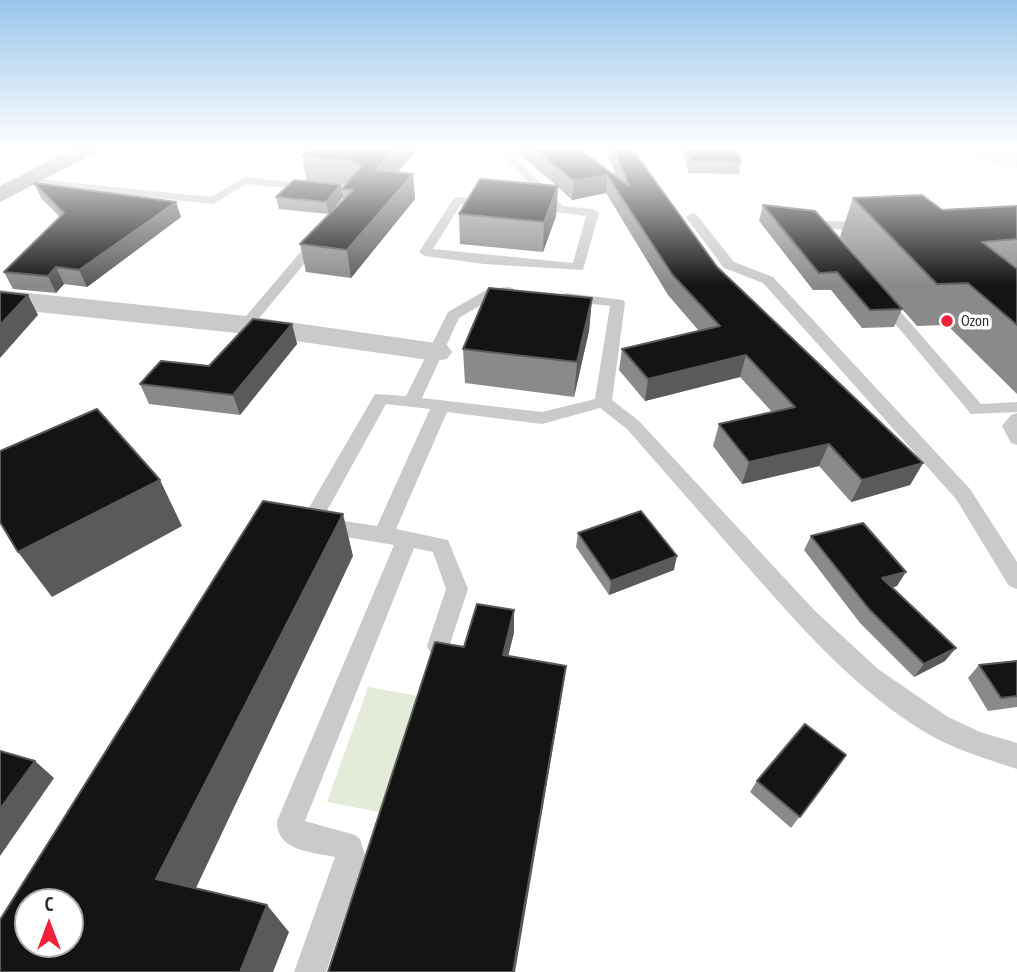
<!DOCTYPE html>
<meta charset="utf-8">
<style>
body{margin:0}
#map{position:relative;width:1017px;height:972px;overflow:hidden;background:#fff;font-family:"PT Sans Narrow",sans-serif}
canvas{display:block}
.north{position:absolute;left:14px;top:888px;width:70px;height:70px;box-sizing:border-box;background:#fff;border:2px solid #ababab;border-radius:50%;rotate:0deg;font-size:19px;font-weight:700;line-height:28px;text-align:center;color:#2d2d2d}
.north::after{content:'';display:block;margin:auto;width:24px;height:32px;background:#f32039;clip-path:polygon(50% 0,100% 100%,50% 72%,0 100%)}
</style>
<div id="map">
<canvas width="1017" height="972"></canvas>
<div class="north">С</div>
</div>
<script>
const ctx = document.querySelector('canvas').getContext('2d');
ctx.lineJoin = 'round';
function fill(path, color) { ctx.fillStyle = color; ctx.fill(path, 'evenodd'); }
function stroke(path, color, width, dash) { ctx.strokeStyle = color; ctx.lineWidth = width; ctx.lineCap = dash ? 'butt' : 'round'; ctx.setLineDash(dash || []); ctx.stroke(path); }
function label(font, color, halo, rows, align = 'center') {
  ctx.font = font + ' "PT Sans Narrow",sans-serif'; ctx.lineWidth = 7; ctx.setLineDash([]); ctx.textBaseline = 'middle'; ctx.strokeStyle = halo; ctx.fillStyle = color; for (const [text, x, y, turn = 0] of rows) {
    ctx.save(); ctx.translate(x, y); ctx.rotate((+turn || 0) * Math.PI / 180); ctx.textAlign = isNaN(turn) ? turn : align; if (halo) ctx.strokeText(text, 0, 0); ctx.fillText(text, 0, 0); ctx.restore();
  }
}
fill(new Path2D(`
 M956 149H1017V168L1002 166Z
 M368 687 424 697 390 814 327 802Z`), '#e4ecd9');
fill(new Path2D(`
 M506 149H516L513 154 563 206 593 209 599 213 583 270 484 264 425 256 419 252 454 198 458 197 491 200 497 203 491 206 461 204 433 249 573 263 586 216 555 212 504 156Z
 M245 177 315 185 321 188 315 191 247 184 213 204 27 184 21 181 27 178 211 197Z
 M692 213 696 214 734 262 773 277 970 489 1017 562V589L1009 586 956 499 763 283 724 268 686 217Z
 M819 221 869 222 875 226 869 230 829 229 836 238 830 242 826 241 813 225Z
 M319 234 323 235V241L251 328H241L239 325 241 322 315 235Z
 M508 287 513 288V294L496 296 459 318 422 398 542 412 595 399 610 306 566 301 559 297 566 293 623 300 625 303 612 400 639 421 815 611 878 669 948 717 980 732 1017 743V769C987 759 956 750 928 734 859 693 805 632 753 573 711 525 669 477 627 429L600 408 542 424 447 412 396 529 448 540 468 589 447 653 439 656 431 653 427 646 446 589 433 552 414 548 305 821 355 835 360 839 365 855 326 972H294L335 857C312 852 276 851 277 821L394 545 310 531 303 528 300 523 375 394 406 396 448 312 488 289ZM386 404 430 409 377 526 323 518Z
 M881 294 886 295 981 404 1017 402V412L971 414 876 301V295Z
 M1017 413V445L1011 443 1002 426 1011 415Z`), '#cacaca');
fill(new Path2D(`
 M0 290 246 316 436 343 447 345 452 352 447 359 436 361 246 334 0 308Z`), '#cacaca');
fill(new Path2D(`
 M73 149H98L95 153 0 202V186Z`), '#a5a5a5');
fill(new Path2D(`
 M311 149H417L398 172 413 174 415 199 351 278 306 272 300 244 343 200 342 189 345 185 307 181 302 156Z
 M517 149H579L616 176 607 152V149H632L717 267 923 463 910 485 851 502 819 466 742 484 713 446 719 424 772 412 740 377 645 401 619 370 622 349 699 331 668 295 606 193 572 200 558 187 556 216 543 252 460 244 459 214 557 186 517 152Z
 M681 149H737L741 162 739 174 689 173Z
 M34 183 181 217 87 287 64 284 56 293 13 289 4 272 60 217 41 198Z
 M341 185 343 197 329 214 279 209 276 197Z
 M853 198 942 210 1017 206V394L947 325 917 326 902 309 894 327 862 328 831 290H813L759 221 763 205 889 294 840 237Z
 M592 298 589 331 574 397 465 383 463 349Z
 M292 324 297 344 240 415 149 404 140 384 209 366Z
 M578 533 674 570 609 595 576 547Z
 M811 536 897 586 892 588 945 661 914 677 860 623 804 550Z
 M1017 661V707L988 711 968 678 979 665Z
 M846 755 791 828 750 792 757 781Z`), '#8a8a8a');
fill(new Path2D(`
 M394 149H417L379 195 376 170Z
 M413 174 415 199 351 278 347 250Z
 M607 175 606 193 572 200 574 181Z
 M341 185 343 197 329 214 326 202Z
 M558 186 556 216 543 252 544 222Z
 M176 202 181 217 87 287 79 270Z
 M56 267 64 284 56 293 48 276Z
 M28 295 38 315 0 358V325Z
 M592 298 589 331 574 397 577 362Z
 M292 324 297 344 240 415 233 395Z
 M746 355 740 377 645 401 648 379Z
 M829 444 819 466 742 484 749 462Z
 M923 463 910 485 851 502 862 480Z
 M160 480 182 526 52 597 18 552Z
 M343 514 353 556 187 907 156 879Z
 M677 556 674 570 609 595 611 581Z
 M906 572 897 586 874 592 882 578Z
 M514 610V633L503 677V655Z
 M956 648 945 661 914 677 924 664Z
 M566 666 563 688 515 972H513Z
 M35 761 54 778 0 856V809Z
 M267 905 289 932 273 972H240Z`), '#5a5a5a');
const building = new Path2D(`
 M311 149H394L376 170 413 174 347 250 300 244 353 190 342 189 361 166 353 161 302 156Z
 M534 149H579L629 186 614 149H632L717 267 923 463 862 480 829 444 749 462 719 424 795 407 746 355 648 379 622 349 720 326 672 274 607 175 574 181Z
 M686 149H737L741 162 691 161Z
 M480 179 558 186 544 222 459 214Z
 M294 180 341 185 326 202 276 197Z
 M34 183 176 202 79 270 56 267 48 276 4 272 64 213Z
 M922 195 942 210 1017 206V239L982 242 1017 269V325L968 283 937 284 853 198Z
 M763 205 815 211 902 309 870 310 837 272 819 273Z
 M489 288 592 298 577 362 463 349Z
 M0 292 28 295 0 325Z
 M253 319 292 324 233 395 140 384 161 361 209 366Z
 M97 409 160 480 18 552 0 522V451Z
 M263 501 343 514 156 879 267 905 240 972H0V920ZM28 902H70V944H28Z
 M641 511 677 556 611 581 578 533Z
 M863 523 906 572 882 578 956 648 924 664 869 609 811 536Z
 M477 604 514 610 503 655 566 666 513 972H328L435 642 464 647Z
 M1017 661V696L1001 698 979 665Z
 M805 724 846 755 800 817 757 781Z
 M0 751 35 761 0 809Z`);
fill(building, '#141414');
stroke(building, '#5a5a5a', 2);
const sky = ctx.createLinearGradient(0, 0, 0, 285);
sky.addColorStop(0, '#99c5ea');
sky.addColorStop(0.52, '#fff');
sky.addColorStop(1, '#ffffff00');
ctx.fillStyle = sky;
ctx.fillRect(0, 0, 1017, 285);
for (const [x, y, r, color] of [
 [947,321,7,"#f32039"]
]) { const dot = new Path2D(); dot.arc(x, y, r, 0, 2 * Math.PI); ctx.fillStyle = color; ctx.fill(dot); stroke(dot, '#fff', 2.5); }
label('16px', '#2d2d2d', '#fff', [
 ["Ozon",961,321]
], 'left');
</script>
